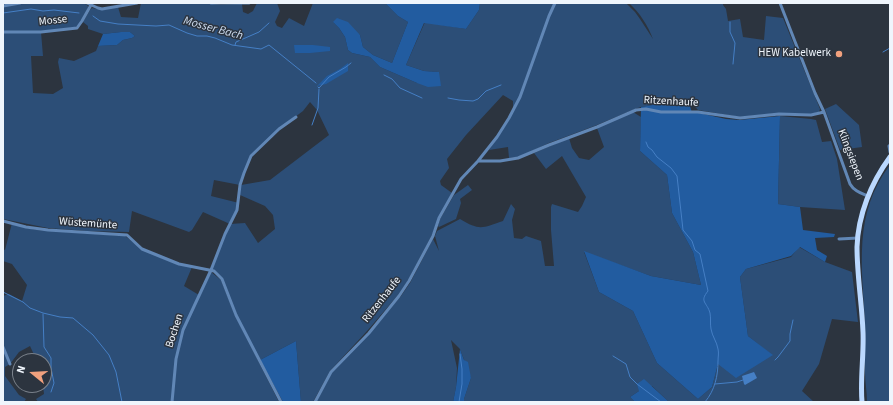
<!DOCTYPE html>
<meta charset="utf-8">
<style>
body{margin:0}
#map{position:relative;width:893px;height:405px;overflow:hidden;background:#2c343f;font-family:"Source Sans 3",sans-serif}
canvas{display:block}
.frame{position:absolute;inset:0;border:4px solid #eff5fc;pointer-events:none}
.north{position:absolute;left:12px;top:353px;width:40px;height:40px;box-sizing:border-box;background:#2c343f;border:1px solid #7a818b;border-radius:50%;rotate:288deg;font-size:11px;font-weight:700;line-height:16px;text-align:center;color:#eff5fc}
.north::after{content:'';display:block;margin:auto;width:14px;height:18px;background:#f1a17e;clip-path:polygon(50% 0,100% 100%,50% 72%,0 100%)}
</style>
<div id="map">
<canvas width="893" height="405"></canvas>
<div class="frame"></div>
<div class="north">N</div>
</div>
<script>
const ctx = document.querySelector('canvas').getContext('2d');
ctx.lineJoin = 'round';
function fill(path, color) { ctx.fillStyle = color; ctx.fill(path, 'evenodd'); }
function stroke(path, color, width, dash) { ctx.strokeStyle = color; ctx.lineWidth = width; ctx.lineCap = dash ? 'butt' : 'round'; ctx.setLineDash(dash || []); ctx.stroke(path); }
function label(font, color, halo, rows, align = 'center') {
  ctx.font = font + ' "Source Sans 3",sans-serif'; ctx.lineWidth = 3; ctx.setLineDash([]); ctx.textBaseline = 'middle'; ctx.strokeStyle = halo; ctx.fillStyle = color; for (const [text, x, y, turn = 0] of rows) {
    ctx.save(); ctx.translate(x, y); ctx.rotate((+turn || 0) * Math.PI / 180); ctx.textAlign = isNaN(turn) ? turn : align; if (halo) ctx.strokeText(text, 0, 0); ctx.fillText(text, 0, 0); ctx.restore();
  }
}
fill(new Path2D(`
 M20 3H84L88 6V8L80 23 76 27 41 32 43 56H31L33 93 53 94 63 88 58 62 59 58 74 61 96 51 98 46 117 45 123 40 132 38 135 36 130 32H121L103 34 88 29V26L83 22 90 10 92 8 102 10 118 7 121 17 138 18 141 3H204L221 5 242 4 243 12 248 14 253 11 257 3H277L280 11 275 22 277 26 282 28 289 18 304 26 313 3H385L398 16 408 22 392 63 373 55 363 47 360 35 333 22 339 28 345 37 348 50 352 53 370 57 380 67 417 83 438 72 424 71 406 65 425 22 466 29 479 10 480 3H626L635 12 640 19 653 39C648 26 640 13 629 3H723V5L726 9 728 21 740 19 743 37 764 40 766 16 783 18 820 109 819 112 811 114 779 113 740 117 698 110 688 99 641 107 635 109 597 125 549 143 519 157 509 158 508 147 489 150 513 110V101L503 95 466 135 447 159 449 168 440 181 441 185 452 193 432 235 407 282 398 295 367 331 330 371 313 402H301L296 341 260 360 244 332 222 279 211 270 230 224 203 212 192 230 189 232 132 211 129 232 87 231 48 228 3 219V6ZM310 102 317 110 329 135 270 180 241 185 251 156 279 129 303 111ZM214 180 240 185V195L265 206 273 215 275 229 258 243 245 223 230 224 239 203 211 196Z
 M836 104 859 125 862 147 840 150 825 109Z
 M633 112 641 117 640 151 667 175 672 213 693 252 701 285 651 276 584 252 599 292 633 311 657 363 698 399 712 387 718 364 772 355 748 336 740 277 746 269 791 257 799 247 825 262 852 272 858 322 832 319 819 364 802 391 814 402H669L652 386 639 391 630 397 635 402H464V399L471 378 460 349 451 340 457 368 456 387 453 402H316L332 372 369 333 401 296 410 283 433 239 439 251 435 236 437 231 460 219C480 231 482 228 503 221L511 204 515 209 512 220 514 238 522 239 526 236 541 241 545 266H554L551 230V207L552 204 578 212 582 206 586 197 562 156 546 169 534 153 569 138 572 148 579 158 589 160 604 147 597 128Z
 M780 116 811 119 816 120 822 142 831 141 837 159 845 210 800 207 778 204Z
 M890 165V402H867C867 392 865 382 865 372 864 355 866 339 865 323 862 267 853 213 890 165Z
 M468 185 472 190 460 199 461 203 456 219 439 227 438 226 440 219 454 195Z
 M12 223 26 228 37 230 125 236 142 249 179 264 192 267 184 286 199 295 211 272 221 280 235 315 279 402H38L36 399 44 394 43 385H44V361H37L30 346 19 352 10 364 5 367V376L19 395 26 399 24 402H3V296L9 294 22 301 27 285 12 264 3 261V249L5 250Z`), '#2c4e77');
fill(new Path2D(`
 M385 3H480L479 10 466 29 424 23 406 65 424 71 439 72 441 86 428 87 417 83 380 67 370 57 352 53 348 50 345 37 339 28 333 22 337 18 348 22 360 35 363 47 373 55 392 63 408 22 398 16Z
 M121 32H130L135 36 132 38 123 40 117 45 98 46 103 34Z
 M294 45H313L330 47V51L310 53H295Z
 M348 63V71L326 84 317 86 327 76 340 69Z
 M688 99 692 113H699L726 119 739 120 780 116 778 204 800 207 803 230 835 234 834 237 815 238 817 250 827 256 825 262 800 247 791 256 746 269 740 277 748 336 773 355 736 378 718 364 712 387 698 399 657 363 633 311 599 292 584 251 651 276 701 285 693 252 672 213 667 175 640 151 641 107Z
 M296 341 301 402H283L260 360Z
 M460 349 464 360 468 362 471 378 464 399V402H453L456 387Z
 M644 379 668 401 669 402H635L630 397 639 391 637 384Z`), '#225ca0');
fill(new Path2D(`
 M754 372 757 378 745 385 744 384 742 376Z`), '#457fc5');
stroke(new Path2D(`
 M3 13 31 9 43 11 54 10 79 13
 M93 16 100 21 118 24 156 26 169 25 187 33 197 36H207L215 38 232 45 261 49 269 45 316 83
 M730 22V32L735 43 733 64
 M235 45 236 42 259 32 269 23
 M883 52 890 48
 M384 75 392 79 400 88 422 98
 M318 87 319 88 329 77 346 67 351 63
 M448 98 459 100 473 101 478 99 486 91 501 85
 M312 125 318 108 319 89
 M646 142 648 147 652 150 657 157 671 168 677 176 683 230 692 241 695 250 700 254 708 291C699 302 707 302 710 313 711 318 710 324 711 329 712 336 717 342 718 349 719 353 718 357 718 361 718 376 715 390 705 402
 M3 292 23 302 30 308 43 313 60 317 73 318 93 335 109 355 116 372 122 402
 M43 314 44 347 51 358V368L54 383 51 392
 M613 356 626 364 630 377 637 384 661 402
 M775 360 778 357 790 341V334L793 320
 M715 384 737 382 743 380
 M459 402 462 384V369L460 354`), '#457fc5', 1);
stroke(new Path2D(`
 M87 3 98 8 102 9 137 3
 M211 3H249
 M780 3 815 93 824 112 850 184C854 191 861 193 868 196
 M3 6 20 3
 M3 32H41L77 28 82 21 91 5
 M890 145 889 146 890 152
 M478 161H500L518 158 549 145 597 127 636 110 646 109 661 112H698L740 118 779 114 811 115 824 112
 M3 221 26 227 48 230 127 235 142 249 179 264 214 271 222 279 236 315 281 402
 M839 239 858 238
 M3 347 10 364
 M172 402 176 359 183 330 211 270 225 234 237 210 240 185 244 173 251 156 279 129 296 117
 M315 402 331 372 369 333 399 296 409 281 433 236 439 218 461 179 478 161 497 137 509 118 520 97 549 16 555 3`), '#6187b6', 3);
stroke(new Path2D(`
 M862 402C860 379 864 355 863 332 862 304 857 276 857 247 858 215 871 183 890 157`), '#bad8ff', 5);
for (const [x, y, r, color] of [
 [839,54,4,"#f1a17e"]
]) { const dot = new Path2D(); dot.arc(x, y, r, 0, 2 * Math.PI); ctx.fillStyle = color; ctx.fill(dot); stroke(dot, '#2c343f', 1.5); }
label('11px', '#eff5fc', '#2c343f', [
 ["Mosse",53,21,-6],
 ["Ritzenhaufe",671,102,3],
 ["Klingsiepen",850,155,69],
 ["Wüstemünte",88,224,4],
 ["Ritzenhaufe",382,300,-52],
 ["Bochen",175,331,-72]
]);
label('11px', '#eff5fc', '#2c343f', [
 ["HEW Kabelwerk",831,54]
], 'right');
label('italic 12px', '#cfdef1', '#2c343f', [
 ["Mosser Bach",213,29,15]
]);
</script>
